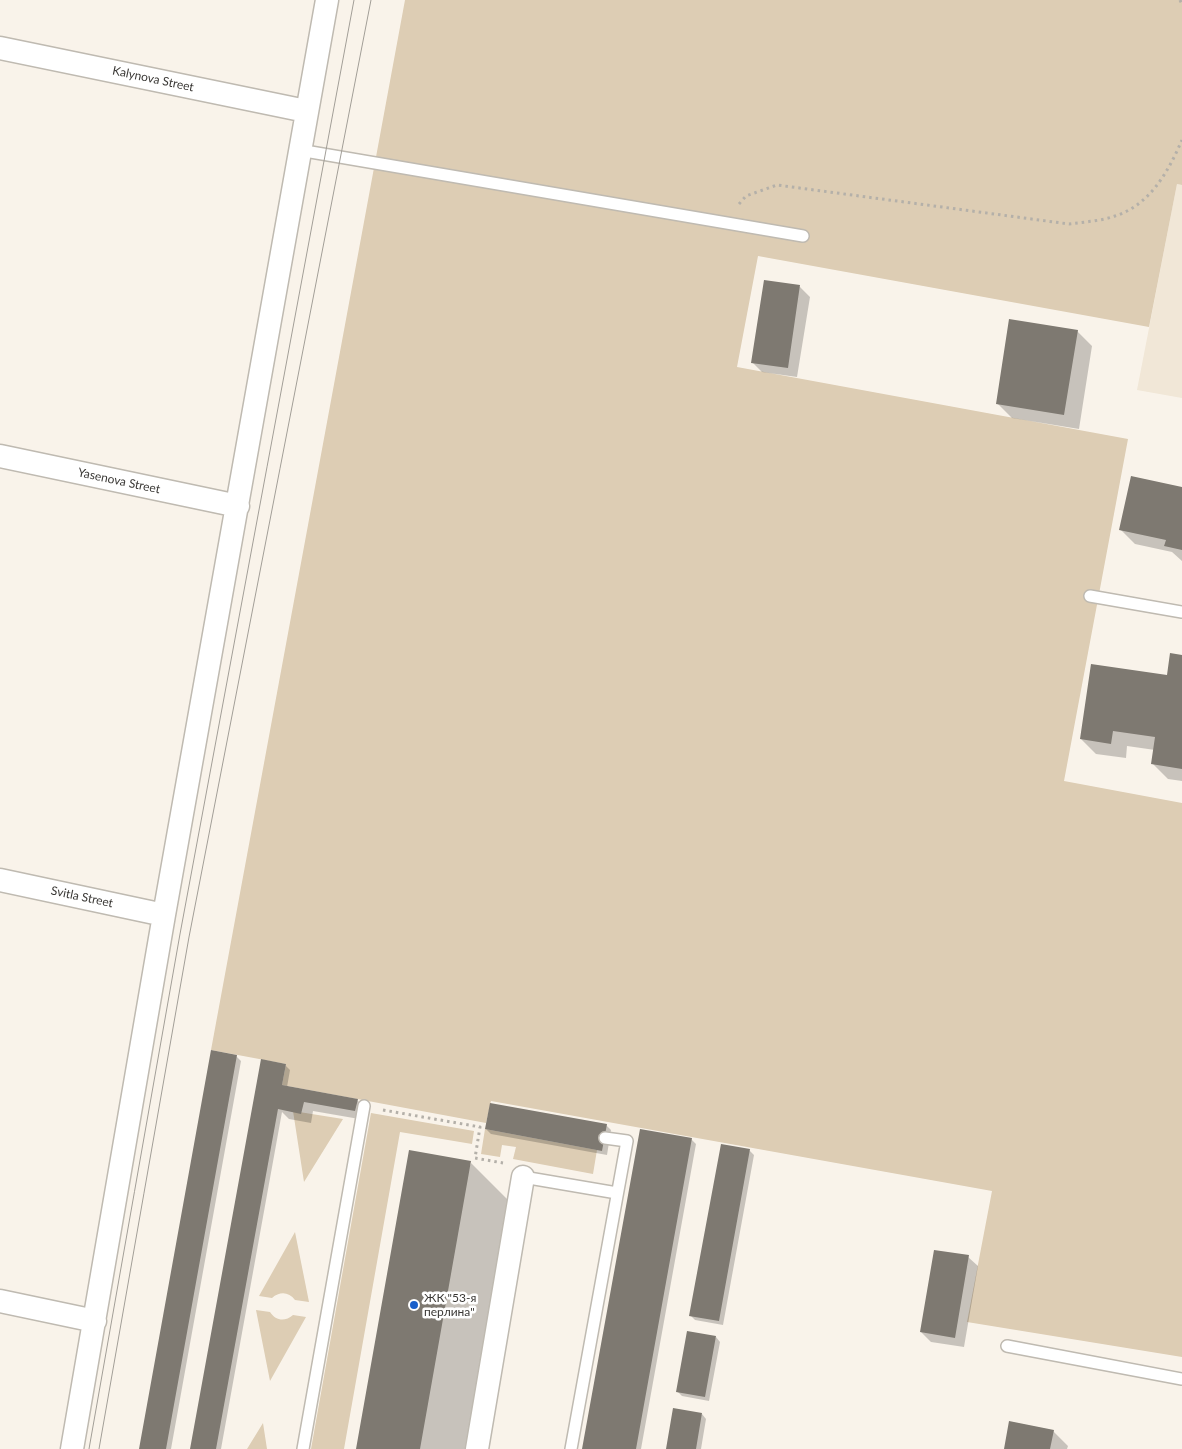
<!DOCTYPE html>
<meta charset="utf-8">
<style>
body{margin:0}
canvas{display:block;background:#f9f3ea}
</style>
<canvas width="1182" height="1449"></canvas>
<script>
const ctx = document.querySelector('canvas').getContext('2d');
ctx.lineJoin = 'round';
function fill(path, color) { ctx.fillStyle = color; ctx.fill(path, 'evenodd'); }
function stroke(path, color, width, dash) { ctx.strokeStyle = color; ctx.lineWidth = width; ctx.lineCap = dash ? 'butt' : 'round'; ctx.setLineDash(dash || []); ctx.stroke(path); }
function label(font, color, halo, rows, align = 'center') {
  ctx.font = font + ' Lato,sans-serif'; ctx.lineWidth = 5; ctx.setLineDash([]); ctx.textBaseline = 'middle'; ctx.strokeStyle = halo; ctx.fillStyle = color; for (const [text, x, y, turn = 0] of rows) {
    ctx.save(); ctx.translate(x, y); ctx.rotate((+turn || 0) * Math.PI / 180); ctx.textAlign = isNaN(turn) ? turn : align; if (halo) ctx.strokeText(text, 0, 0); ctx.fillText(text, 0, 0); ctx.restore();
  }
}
fill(new Path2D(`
 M1177 184 1182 185V398L1137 390Z`), '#f1e7d7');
fill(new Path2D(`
 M405 0H1182V185L1177 184 1149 327 758 256 737 367 1128 439 1064 781 1182 803V1357L967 1322 992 1191 491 1101 486 1123 282 1085 286 1064 211 1050Z
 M293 1111 343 1119 304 1182Z
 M371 1113 474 1131 472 1144 400 1132 344 1449H311Z
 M485 1129 597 1150 593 1174 513 1159 516 1147 502 1145 500 1157 481 1154Z
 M295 1232 309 1302 295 1300C289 1292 280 1291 272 1298L259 1296Z
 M256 1310 270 1312C276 1321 285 1322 293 1315L306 1317 270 1381Z
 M263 1423 267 1449H247Z`), '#ddcdb4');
fill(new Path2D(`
 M765 281 800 287 810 297 797 377 762 372 752 362Z
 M1077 331 1092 346 1079 429 1012 418 997 403Z
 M1182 488V561L1172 552 1135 544 1120 529Z
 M1182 656V781L1168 779 1153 764 1155 750 1127 746 1126 758 1096 754 1081 739 1168 676Z
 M236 1056 241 1061 171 1449H140Z
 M285 1065 290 1070 287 1087 357 1100 367 1110 365 1120 313 1111 311 1123 289 1119 282 1112 221 1449H192Z
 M606 1125 611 1130 607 1155 491 1134 486 1129Z
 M691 1139 696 1144 641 1449H584Z
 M749 1150 754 1155 723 1325 695 1320 691 1316Z
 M471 1163 515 1207 472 1449H358Z
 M968 1257 978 1266 964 1347 931 1342 921 1332Z
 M716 1337 720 1342 709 1401 682 1396 677 1391Z
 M702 1414 706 1419 701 1449H667Z
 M1053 1431 1068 1446 1067 1449H1005Z`), '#0003');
fill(new Path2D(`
 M764 280 800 285 788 368 751 363Z
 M1009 319 1078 330 1064 415 996 404Z
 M1131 476 1182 487V550L1164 546 1166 540 1119 530Z
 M1170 653 1182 655V769L1151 764 1155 737 1113 731 1111 744 1080 739 1091 664 1167 675Z
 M211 1050 237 1055 166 1449H139Z
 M261 1059 286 1064 282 1085 358 1099 355 1111 304 1102 301 1114 278 1109 216 1449H190Z
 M490 1103 607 1124 602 1151 485 1129Z
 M640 1129 692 1138 636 1449H582Z
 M721 1144 750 1149 719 1321 689 1316Z
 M409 1150 471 1161 420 1449H356Z
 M934 1250 969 1255 955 1338 920 1332Z
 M687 1331 716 1336 705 1397 676 1392Z
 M673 1408 702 1413 696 1449H666Z
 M1009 1421 1054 1430 1050 1449H1004Z`), '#7e7971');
const lane = new Path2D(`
 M299 150 803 236
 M1090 596 1182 612
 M523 1177 617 1193
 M1007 1346 1182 1379
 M303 1449 364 1106
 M571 1449 627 1141 605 1138`);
const street = new Path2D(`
 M0 48 306 111
 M0 456 238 506
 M0 880 164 915
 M0 1301 95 1321
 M72 1449 164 915 327 0
 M477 1449 523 1177`);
stroke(lane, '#bfbab1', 14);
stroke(street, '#bfbab1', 25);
stroke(new Path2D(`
 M1180 0 1182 4
 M739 204 746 196 777 185 1069 224C1084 222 1101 221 1115 216 1150 205 1168 172 1182 140
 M383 1110 480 1127 475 1158 503 1163`), '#b4b0a9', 3, [2.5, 4]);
stroke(lane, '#fff', 11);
stroke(street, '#fff', 22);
stroke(new Path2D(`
 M89 1449 180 934 354 0
 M99 1449 189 937 371 0`), '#a29e97', 1);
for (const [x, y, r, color] of [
 [414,1305,5,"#195fca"]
]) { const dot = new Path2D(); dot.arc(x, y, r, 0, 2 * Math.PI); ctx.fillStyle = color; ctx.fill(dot); stroke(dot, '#fff', 2); }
label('12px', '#3a3835', '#fff', [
 ["Kalynova Street",153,79,12],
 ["Yasenova Street",119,481,12],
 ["Svitla Street",82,897,12]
]);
label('12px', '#3a3835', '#fff', [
 ["ЖК \"53-я",424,1298],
 ["перлина\"",424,1312]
], 'left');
</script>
